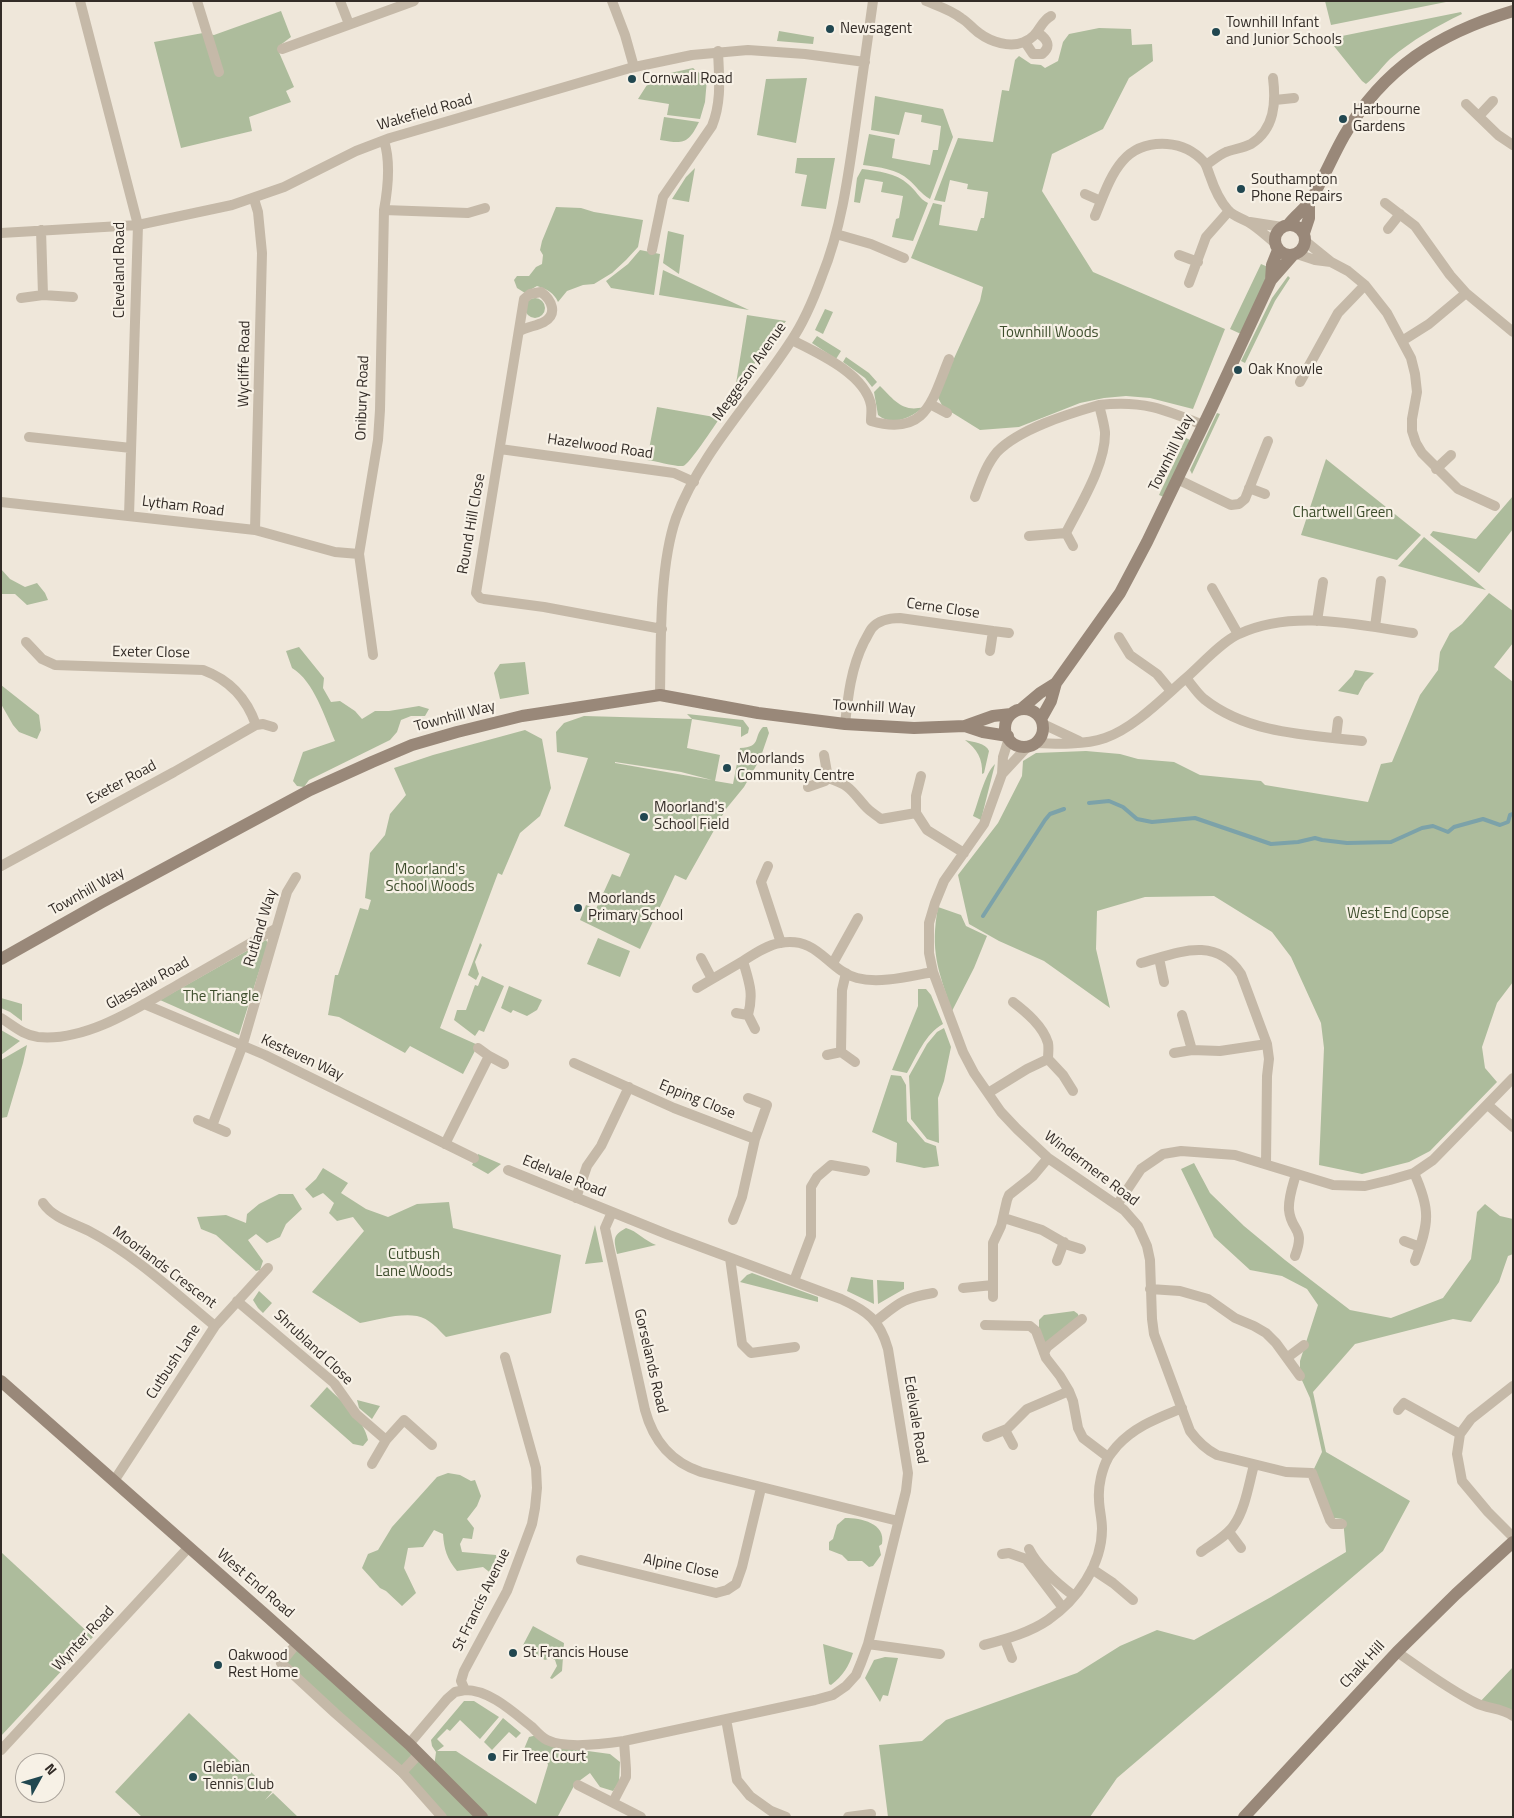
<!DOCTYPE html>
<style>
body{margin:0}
#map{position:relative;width:1514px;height:1818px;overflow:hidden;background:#efe7da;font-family:"Titillium Web",sans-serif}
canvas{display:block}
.frame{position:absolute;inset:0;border:2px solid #332c27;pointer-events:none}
.north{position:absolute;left:15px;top:1753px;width:50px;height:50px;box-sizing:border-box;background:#f7f1e6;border:1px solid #a9a29a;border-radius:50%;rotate:51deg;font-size:14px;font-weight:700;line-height:20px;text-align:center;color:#332c27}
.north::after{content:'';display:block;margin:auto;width:18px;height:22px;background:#214750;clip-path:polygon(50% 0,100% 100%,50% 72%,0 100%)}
</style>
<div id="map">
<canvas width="1514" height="1818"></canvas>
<div class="frame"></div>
<div class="north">N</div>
</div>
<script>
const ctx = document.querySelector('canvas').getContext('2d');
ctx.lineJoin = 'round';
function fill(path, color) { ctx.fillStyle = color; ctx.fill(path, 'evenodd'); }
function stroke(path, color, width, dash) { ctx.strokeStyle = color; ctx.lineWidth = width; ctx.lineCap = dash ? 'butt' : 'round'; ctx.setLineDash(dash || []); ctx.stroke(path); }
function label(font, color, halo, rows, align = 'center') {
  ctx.font = font + ' "Titillium Web",sans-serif'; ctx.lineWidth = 4.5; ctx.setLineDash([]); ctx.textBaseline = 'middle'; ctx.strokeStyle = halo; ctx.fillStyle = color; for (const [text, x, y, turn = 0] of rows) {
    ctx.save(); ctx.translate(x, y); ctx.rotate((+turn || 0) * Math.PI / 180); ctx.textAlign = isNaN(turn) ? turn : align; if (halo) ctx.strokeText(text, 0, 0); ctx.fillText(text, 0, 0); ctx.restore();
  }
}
fill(new Path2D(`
 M1325 1H1451L1331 25Z
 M281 11 291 37 279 46 278 50 294 87 286 91 291 102 249 117 252 131 181 148 154 42 203 33 214 35Z
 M1461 12 1462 14C1437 26 1412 40 1390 59 1382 67 1375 77 1366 84L1362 81 1329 40 1332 38Z
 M1099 28 1131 29 1132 45 1152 44 1153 61 1129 78 1103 129 1052 154 1042 191 1093 272 1225 329 1193 409 1150 398 1126 396 1104 398 1080 403 1019 427 980 430 943 407 937 396 980 301 983 287 911 258 933 203 942 205 939 225 977 231 981 218H984L988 192 967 189 968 184 950 180 945 202 934 200 958 138 993 142 1002 90 1009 91 1015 60 1019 56 1031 64 1041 65 1045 68 1058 61 1063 42 1069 34Z
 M779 31 814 37 813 44 777 41Z
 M693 68 707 79 705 102 700 119 667 115 669 104 638 99 652 77Z
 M807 78 796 143 757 135 766 79Z
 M875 96 943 109 953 137 930 199C921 194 916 186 909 180 897 169 879 167 863 165L869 134 895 139 892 158 930 165 933 150H938L941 126 921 122 922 115 905 112 899 135 871 130Z
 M664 117 699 122C688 144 684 144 660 140Z
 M797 158H835L826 209 801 206 807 175 795 173Z
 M695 168 689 202 672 199 686 177Z
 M862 169C878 171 896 173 908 184 916 190 919 199 928 203L913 241 892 237 896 219 899 218 903 196 881 192 883 182 865 179 860 203 854 202 857 178Z
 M556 207 581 208 594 212 643 220 638 247 626 260 612 273 594 284 583 285 567 291 558 302C554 293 547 289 537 286L525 293 517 288 514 280 517 276H529L536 267 542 264 543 255 540 250 542 241Z
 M668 231 684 235 679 274 663 263Z
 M640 250 660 254 654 295 611 288 606 281 628 264Z
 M1261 264 1268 267 1263 289 1241 334 1230 329Z
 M663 270 749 310 659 295Z
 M1288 276 1290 278 1275 301 1245 363 1241 361 1272 298Z
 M525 308a10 10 0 1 1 20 0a10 10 0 1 1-20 0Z
 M825 309 833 312 823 334 815 330Z
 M747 315 786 321 735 390Z
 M817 336 841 351 836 359 812 343Z
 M846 357 869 373 877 382 872 387 865 378 843 362Z
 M880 386C893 399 903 413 923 407 912 418 891 427 878 415L874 392Z
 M657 407 720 418C714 426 689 465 683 466 677 467 655 461 647 460Z
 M1217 413 1220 414 1192 474 1190 470Z
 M1186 438 1190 440 1164 497 1159 495Z
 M1326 459 1421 535 1397 560 1301 535Z
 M1513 496V529L1479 573 1430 535 1433 531 1476 539Z
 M1424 537 1486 590 1398 566Z
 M1 569 10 579 25 587 37 583 45 593 48 600 27 605 15 594H1Z
 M1489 593 1513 611V643L1494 667 1513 682V982L1497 1003 1482 1047 1485 1068 1497 1082 1430 1151 1409 1162 1362 1174 1319 1165 1324 1048 1321 1023 1291 957 1272 932 1214 896 1145 897 1097 911 1096 949 1110 1008 1044 961 999 941 969 924 958 875 998 823 1022 776 1023 761 1036 753 1086 751 1120 754 1138 759 1174 762 1200 775 1261 781 1265 785 1368 802 1381 764 1392 762 1420 695 1438 670 1440 652 1450 633 1462 624Z
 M299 647 324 678 323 688 331 702 340 701 355 711 362 719 375 711H389L419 706 429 709 425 716H411L401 720 397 732 390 740 309 780 304 787 297 786 293 781 303 752 335 741C325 718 314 681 292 668L286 651Z
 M525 662 529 694 500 699 494 673 500 664Z
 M1355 670 1374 673 1365 682 1358 695 1338 691 1352 676Z
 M1 685 39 715 41 730 37 739 19 732 13 725 1 704Z
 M687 714 743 720 749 728 748 733 741 737V727L692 719 687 748 720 755 715 781 733 784 740 748C762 747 753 737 763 727H767L769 733 760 759 744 787 726 809 686 880 675 875 640 949 580 920 586 905 596 909 612 874 620 877 630 854 564 826 588 758 557 752 556 732 564 723 584 716 692 719ZM615 762 681 772 712 780 615 763Z
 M525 730 542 739 551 788 540 816 520 833 502 875 498 873 440 1028 478 1045 463 1074 410 1046 405 1053 339 1017 328 1015 335 975H338L360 908 368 910 371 900 365 898 370 853 385 835 390 814 406 795 394 768 433 755Z
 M965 740C973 742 986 743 989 751L984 773 982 774C983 759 977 749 965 740Z
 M995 764 981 820 973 816C978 803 985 773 995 764Z
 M938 907 961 915 966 926 987 936 974 968 952 1011C938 970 930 951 938 907Z
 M598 938 630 951 620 977 587 964Z
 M266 940 268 943 239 1035 160 1000Z
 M480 943 482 945 475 962 479 974 476 980 468 975Z
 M482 976 504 986 484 1032 479 1030 475 1036 454 1020 457 1010H466L475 985 478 986Z
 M509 986 542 1000 537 1010 527 1016 513 1010 511 1013 501 1008Z
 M918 989H926L931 995 943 1024C925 1034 917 1056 907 1073L892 1070 918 1006Z
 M1 998 22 1004V1021L10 1012 1 1008Z
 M944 1028 951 1047 944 1081 938 1098 939 1143 927 1139 911 1119 909 1076 927 1044 937 1032Z
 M1 1030 20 1041 1 1055Z
 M27 1045 23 1063 7 1117 1 1118V1060Z
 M891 1075 901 1076 906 1085 907 1121 925 1142 936 1146 939 1166 924 1168 896 1162 897 1143 872 1132Z
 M478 1154 501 1164 488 1174 472 1165Z
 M1194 1163 1210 1193 1244 1226 1285 1260 1350 1310 1391 1318 1443 1298 1471 1259 1477 1212 1485 1204 1500 1216 1513 1219V1254L1508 1256 1499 1282 1471 1322 1453 1319 1355 1344 1313 1392 1326 1452 1410 1501 1383 1551 1117 1778 1090 1817H888L879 1745 922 1741 946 1720 1077 1673 1120 1646 1157 1630 1194 1640 1271 1597 1346 1552 1343 1519 1334 1518 1312 1473 1322 1452 1310 1398 1300 1376V1361L1318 1305 1307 1289 1282 1276 1250 1270 1214 1237 1181 1169Z
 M323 1168 348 1183 341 1193 366 1209 388 1217 417 1204 449 1202 453 1228 561 1255 551 1313 446 1337C438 1329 429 1318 417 1316 399 1313 377 1320 360 1323L312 1292 364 1231 353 1217 337 1221 329 1213 334 1203 323 1193 313 1198 305 1189 316 1179Z
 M279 1194H293L302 1209 286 1224 280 1237 267 1243 256 1234 248 1240 263 1261 260 1270 256 1271 216 1235 201 1229 197 1217 226 1215 246 1223 247 1214 259 1204Z
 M595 1225 603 1262 585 1264Z
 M626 1228C637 1231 645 1241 656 1245L617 1254C614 1239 612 1236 626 1228Z
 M752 1273 818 1297V1302L740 1282 747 1275Z
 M851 1277 873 1280 874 1304 847 1291Z
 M877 1280 904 1282V1289L878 1304Z
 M259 1291 272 1303 263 1313 258 1308 253 1300Z
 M1074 1311 1078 1314 1079 1319 1045 1345 1039 1333V1320L1044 1315Z
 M327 1387C341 1401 364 1419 368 1440L363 1446 353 1444 310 1406Z
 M357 1400 380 1406 372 1419 359 1408Z
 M448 1473 460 1475 471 1481 475 1480 481 1496 477 1506 467 1519 474 1528 472 1539 463 1538 460 1544 462 1552 496 1555 498 1569 493 1575 483 1567 457 1571C447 1559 444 1549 443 1534L434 1530 423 1547 408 1548 404 1568 416 1593 402 1606 386 1591 380 1588 362 1568 368 1554 378 1550 392 1527 437 1477Z
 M845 1518C861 1518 886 1523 882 1544L879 1546 881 1555 873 1566 869 1567 862 1561H848L842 1555 829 1550V1542L833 1539 837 1525Z
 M1 1552 93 1637 1 1736Z
 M533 1626 564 1643 562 1671 552 1679 550 1678 557 1666 555 1660 551 1658 545 1660 522 1647Z
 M297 1643 434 1767 436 1752 432 1746 431 1740 464 1701H474L499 1717 480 1739 460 1720 450 1731 447 1729 437 1739 444 1746 437 1751H456L536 1804 548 1765 545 1754 532 1756 524 1749 529 1737 537 1735 573 1749 610 1754 620 1762 619 1782 613 1791 600 1787 590 1773 575 1784 558 1816 559 1817H442L281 1663Z
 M823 1644 853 1653C849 1666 843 1676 831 1685L829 1684Z
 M885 1657 898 1658 888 1696 883 1695 880 1702 865 1678 874 1660Z
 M1513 1667V1716L1478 1704Z
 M189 1713 272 1792 265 1800 273 1793 298 1817H142L115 1792Z
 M503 1718 521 1733 516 1738 509 1732 492 1750 484 1742Z`), '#adbc9c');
stroke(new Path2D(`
 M1089 803 1109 801 1123 807 1137 819 1152 822 1195 818 1271 844 1298 842 1315 838 1322 840 1347 843 1391 842 1422 828 1433 826 1448 832 1454 827 1483 819 1500 825 1508 822 1510 815 1513 814
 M983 916 1045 820 1050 814 1064 809`), '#7ca2a9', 4);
stroke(new Path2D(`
 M80 1 138 225 129 516
 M197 1 219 72
 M340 1 349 24
 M612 1 625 35 634 67
 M926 1C938 6 951 10 961 18 968 22 973 29 979 33 991 42 1010 48 1024 42 1040 36 1039 22 1051 16
 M1025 42 1033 54H1042C1052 46 1047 39 1038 33
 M282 49 414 1
 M1275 100 1294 98
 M1466 104 1498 135 1513 145
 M1479 116 1493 101
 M1206 165C1212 161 1219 155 1226 152 1234 149 1243 148 1251 144 1275 129 1276 102 1273 78
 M1085 194 1101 201
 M254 199 258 212 262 253 255 530
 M1385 203 1415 226 1450 275 1466 293 1513 332
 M384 210 468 213 485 208
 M1095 216C1110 180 1120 141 1167 144 1182 145 1194 151 1204 162 1207 166 1208 171 1210 176 1214 188 1220 201 1228 210 1233 216 1241 218 1248 222 1257 227 1266 236 1275 243
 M1250 222 1282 227
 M1388 229 1400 214
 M41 230 43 295
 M1 233 138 225 232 205 284 187 356 151 390 138 630 68 692 55 748 50 805 54 865 62
 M836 234 871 244 904 258
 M1305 241 1331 262 1348 271 1365 285 1387 313 1411 358 1415 374 1417 392 1412 419V431L1416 443 1422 453 1458 489 1495 506
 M652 250 663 197 712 126C722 101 719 77 718 51
 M1297 254 1315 260 1331 262
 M1179 255 1198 262
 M1189 283 1206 237 1229 211
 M21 298 43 295 73 297
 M520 331C527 327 536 326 544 322 558 314 552 300 541 292L530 294 524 299 476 593 480 598 484 599 544 607 662 629
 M792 340C818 353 865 374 871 405 872 410 871 416 871 421 927 437 932 400 949 359
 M1402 341 1429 324 1466 293
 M1300 382 1338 313 1365 285
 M930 404 947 413
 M29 437 131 448
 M500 449 674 473 694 482
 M1436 469 1451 455
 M1177 479 1231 505 1239 504 1245 499 1268 441
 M1249 488 1265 494
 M975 497C981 481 986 465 997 452 1019 429 1068 414 1099 405
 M1 502 255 530 335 552 359 554
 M1029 536 1066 533
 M1073 546 1066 533C1080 505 1106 464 1105 432 1104 423 1101 413 1099 405 1142 400 1164 409 1203 425
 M1212 588 1238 634
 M1317 621 1323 582
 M1375 627 1381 581
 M993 631 1009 633
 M1119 637 1130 655 1157 674 1171 691
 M26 642 42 659 55 665 203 670C230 680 247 699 256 725
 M373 655 359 554 378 440 380 410 384 210C388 188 391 162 384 141
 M1186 678C1200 666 1222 641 1239 634 1293 609 1357 625 1413 633
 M660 695C661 642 659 567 676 518 699 455 755 397 791 341 804 322 814 298 822 276 841 229 848 178 855 129 861 86 867 44 873 1
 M845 724C848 696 851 668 864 642 867 637 869 632 872 628 879 620 890 618 900 618L993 631 990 651
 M1043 724 1079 741
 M1336 737 1338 721
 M1009 738 1003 757 1002 774 984 824 944 881 935 903 929 923V953L933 972 963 1052 974 1073 1001 1112 1017 1129 1048 1158 1124 1210 1138 1226 1147 1246 1150 1260 1152 1319 1154 1334 1190 1431C1198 1442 1205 1449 1217 1455L1286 1472 1312 1473 1330 1520 1333 1524H1342
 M1036 743C1057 744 1085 745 1105 738 1134 728 1163 698 1186 678 1192 685 1197 693 1204 699 1248 734 1308 735 1362 741
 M824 755 828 778
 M1002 774 1028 746
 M828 778C850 785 851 790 865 806 869 811 876 815 881 819L916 813 927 830 964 853
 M808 787 825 781 828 778
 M916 813V796L921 776
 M1 866 174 772 256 725 263 724 273 727
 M768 866 761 882 781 943
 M701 958 712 979
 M1159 958 1164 982
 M743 961C749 982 754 993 748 1015L755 1029
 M833 963 858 918
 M1141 963C1178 953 1215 935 1241 974L1267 1044 1269 1059 1267 1076 1266 1164
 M697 988C712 979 728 970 743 961 754 954 767 945 780 943 819 936 827 970 857 978 880 984 910 976 933 972
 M1013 1002C1026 1012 1043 1026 1048 1043 1049 1048 1048 1054 1048 1059L1063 1075 1073 1091
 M144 1004 265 1055 474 1158
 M736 1013 748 1015
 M1182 1015 1192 1050 1220 1051 1267 1044
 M1 1018C14 1026 23 1035 38 1037 86 1042 139 1007 179 984 211 966 243 947 275 929
 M478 1048 489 1056 504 1064
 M841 1052 842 990 846 973
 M1174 1053 1192 1050
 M827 1055 841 1052 855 1062
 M574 1063 674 1108 755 1139
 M988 1093 1027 1069 1048 1059
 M1488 1105 1513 1127
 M198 1120 226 1132
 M212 1126 242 1047 287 892 296 877
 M445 1144 489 1056
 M1414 1173C1431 1210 1429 1223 1415 1261
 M576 1198 587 1166 601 1146 629 1087
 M43 1203C53 1218 73 1223 89 1231 135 1255 175 1293 215 1326
 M1117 1205 1141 1169 1163 1154 1181 1151 1235 1155 1333 1185 1365 1186 1390 1180 1414 1173 1433 1160 1513 1078
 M612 1212 605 1228 645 1410C653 1440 671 1462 701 1472L898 1521
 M1004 1218 1042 1230 1068 1245 1081 1249
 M733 1220 742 1197 755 1139 767 1105 748 1098
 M1404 1241 1420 1247
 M1295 1256C1306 1227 1291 1232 1289 1210 1288 1198 1293 1185 1296 1174
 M730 1258 742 1344 751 1353 795 1347
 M1057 1261 1064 1242
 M794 1281 811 1236V1187L817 1177 831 1165 865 1171
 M963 1288 993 1285
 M1150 1289 1180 1291 1208 1299 1235 1318 1254 1326 1266 1333 1276 1343 1300 1376
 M993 1297V1243L1001 1226 1007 1200 1009 1195 1033 1176 1048 1158
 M237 1301 334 1383 356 1414 386 1440
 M876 1321C899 1303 903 1298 933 1293
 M985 1325 1030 1326 1036 1331 1046 1358 1060 1376 1069 1391 1073 1401 1078 1428 1083 1438 1108 1457
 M1044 1353 1047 1347 1082 1319
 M1288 1357 1304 1345
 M1513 1386 1471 1419 1460 1434 1457 1454 1462 1481 1488 1512 1513 1537
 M1398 1410 1404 1403 1460 1434
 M1005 1430 1013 1445
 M987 1437 1007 1429 1027 1409 1069 1391
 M372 1464 386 1440 404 1420 432 1445
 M114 1481 215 1326 268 1268
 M1229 1532 1241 1548
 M1029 1549C1038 1567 1058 1584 1074 1596
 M1201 1552C1212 1544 1227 1536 1234 1525 1245 1510 1249 1483 1254 1465
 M1002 1554 1009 1553 1026 1559 1063 1608
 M581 1560 716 1593 727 1590 736 1584 742 1567 761 1488
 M1092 1569 1113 1583 1133 1600
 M1005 1640 1012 1658
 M297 1643 281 1663 335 1713 402 1772
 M868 1644 940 1654
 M984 1645C1006 1639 1029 1633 1048 1620 1077 1600 1102 1565 1102 1529 1102 1518 1099 1509 1099 1499 1098 1486 1102 1469 1108 1458 1110 1454 1114 1450 1117 1446 1135 1426 1158 1418 1182 1408
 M1397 1652C1423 1670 1448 1689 1476 1703 1488 1709 1502 1708 1513 1716
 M465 1690C490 1690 513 1712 532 1727 536 1731 541 1737 547 1740 565 1749 604 1744 624 1741L815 1700 833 1695 846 1686 856 1675 861 1663 868 1644 906 1491 908 1473 888 1349C880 1320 867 1311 841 1299L669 1235 508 1170
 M726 1719 737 1780 750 1796 771 1811 786 1817
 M409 1744 447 1699 455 1692 465 1690 461 1681 464 1671 507 1591 532 1524 535 1508 537 1488 536 1468 505 1357
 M1 1750 189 1547
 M419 1754 402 1772 442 1817
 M578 1785 641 1817
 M613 1802 626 1777V1769L624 1741
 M848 1817 871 1814`), '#c5b9a8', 10);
stroke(new Path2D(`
 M1275 240a15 15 0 1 1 30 0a15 15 0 1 1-30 0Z
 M1288 225C1294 217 1302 211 1309 203 1313 198 1316 190 1320 183 1328 168 1335 152 1344 136 1383 68 1439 33 1513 11
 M1304 233 1309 218V203
 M1271 280 1272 265 1278 250
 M1021 709 1040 693 1056 683
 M1005 728a19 19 0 1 1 38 0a19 19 0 1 1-38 0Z
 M1041 719 1051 701 1056 683 1120 593 1147 542 1212 407 1271 280 1293 255
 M965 726 993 716 1011 714
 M1 959 102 902 310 790 372 762 412 745 457 732 522 716 660 695 758 713 845 724 914 728 965 726 983 732 1008 736
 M1 1381 269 1618 409 1744 482 1817
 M1244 1817 1397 1652 1456 1594 1513 1542`), '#998879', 12);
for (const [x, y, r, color] of [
 [830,29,5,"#214750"],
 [1216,32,5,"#214750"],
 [632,79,5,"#214750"],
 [1343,119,5,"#214750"],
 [1241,189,5,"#214750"],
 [1238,370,5,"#214750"],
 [727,768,5,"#214750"],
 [644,817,5,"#214750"],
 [578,908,5,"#214750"],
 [513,1653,5,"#214750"],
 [218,1665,5,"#214750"],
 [492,1757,5,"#214750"],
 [193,1777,5,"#214750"]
]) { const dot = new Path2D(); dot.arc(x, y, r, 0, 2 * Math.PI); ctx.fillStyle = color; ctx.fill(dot); stroke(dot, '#f7f1e6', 2); }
label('15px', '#332c27', '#f7f1e6', [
 ["Townhill Infant",1226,23],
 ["and Junior Schools",1226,40],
 ["Newsagent",840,29],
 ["Cornwall Road",642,79],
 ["Harbourne",1353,110],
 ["Gardens",1353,127],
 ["Southampton",1251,180],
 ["Phone Repairs",1251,197],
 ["Oak Knowle",1248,370],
 ["Moorlands",737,759],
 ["Community Centre",737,776],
 ["Moorland's",654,808],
 ["School Field",654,825],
 ["Moorlands",588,899],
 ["Primary School",588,916],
 ["St Francis House",523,1653],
 ["Oakwood",228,1656],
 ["Rest Home",228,1673],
 ["Fir Tree Court",502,1757],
 ["Glebian",203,1768],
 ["Tennis Club",203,1785]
], 'left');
label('15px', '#332c27', '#f7f1e6', [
 ["Wakefield Road",425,113,-16],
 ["Cleveland Road",120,270,-90],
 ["Wycliffe Road",245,364,-89],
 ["Meggeson Avenue",750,372,-55],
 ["Onibury Road",363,398,-88],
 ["Hazelwood Road",600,447,8],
 ["Townhill Way",1172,453,-64],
 ["Lytham Road",183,507,7],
 ["Round Hill Close",472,524,-80],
 ["Cerne Close",943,609,8],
 ["Exeter Close",151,653,1],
 ["Townhill Way",874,708,3],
 ["Townhill Way",455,717,-15],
 ["Exeter Road",122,783,-28],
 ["Townhill Way",87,892,-29],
 ["Rutland Way",261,928,-73],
 ["Glasslaw Road",148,984,-29],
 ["Kesteven Way",302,1058,25],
 ["Epping Close",697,1100,22],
 ["Windermere Road",1091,1169,37],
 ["Edelvale Road",564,1177,22],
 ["Moorlands Crescent",164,1268,37],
 ["Shrubland Close",313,1348,43],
 ["Gorselands Road",650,1361,77],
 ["Cutbush Lane",174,1362,-57],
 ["Edelvale Road",915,1420,81],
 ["Alpine Close",681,1567,11],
 ["West End Road",255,1584,41],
 ["St Francis Avenue",482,1600,-64],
 ["Wynter Road",84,1639,-47],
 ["Chalk Hill",1363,1665,-47]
]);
label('15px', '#3e4e2d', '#f7f1e6', [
 ["Townhill Woods",1049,333],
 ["Chartwell Green",1343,513],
 ["Moorland's",430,870],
 ["School Woods",430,887],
 ["West End Copse",1398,914],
 ["The Triangle",221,997],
 ["Cutbush",414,1255],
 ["Lane Woods",414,1272]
]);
</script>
